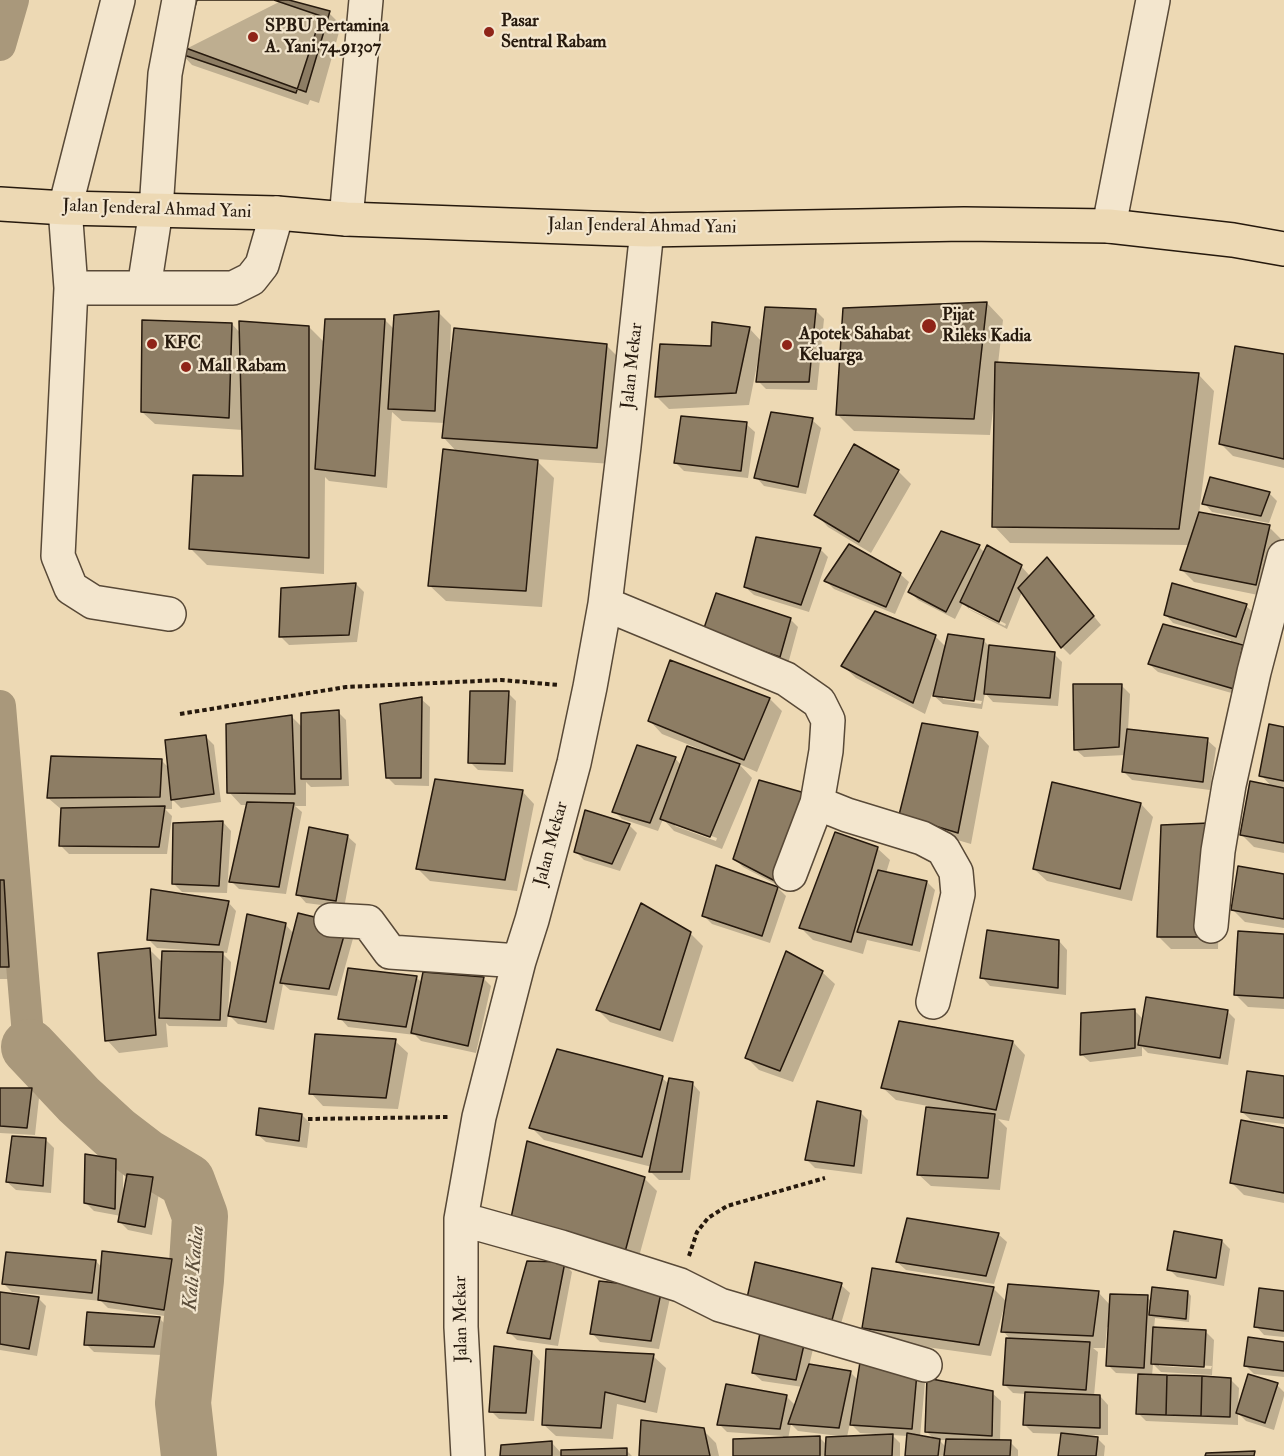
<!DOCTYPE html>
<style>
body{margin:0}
canvas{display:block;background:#edd9b4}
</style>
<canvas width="1284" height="1456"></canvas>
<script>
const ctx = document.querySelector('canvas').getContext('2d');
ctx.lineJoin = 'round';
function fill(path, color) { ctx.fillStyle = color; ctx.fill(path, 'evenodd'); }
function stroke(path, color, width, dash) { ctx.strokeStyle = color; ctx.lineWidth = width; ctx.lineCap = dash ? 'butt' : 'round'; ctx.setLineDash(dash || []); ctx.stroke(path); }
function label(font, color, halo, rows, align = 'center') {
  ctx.font = font + ' "IM FELL Double Pica",serif'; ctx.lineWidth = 4.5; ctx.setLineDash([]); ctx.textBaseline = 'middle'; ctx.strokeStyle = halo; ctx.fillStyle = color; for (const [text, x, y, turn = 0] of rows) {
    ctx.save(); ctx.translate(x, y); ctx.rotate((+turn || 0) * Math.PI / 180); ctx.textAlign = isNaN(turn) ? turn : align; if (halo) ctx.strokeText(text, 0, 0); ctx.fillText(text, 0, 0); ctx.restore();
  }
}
fill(new Path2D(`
 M283 0 329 13 341 25 319 103 310 100 308 105 192 65 180 52Z
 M987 303 1003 320 998 364 1198 374 1214 391 1199 514 1269 527 1281 539 1268 597 1194 582 1181 569 1190 545 1010 543 994 526 996 402H994L990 435 854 431 837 414Z
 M816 311 824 319 817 390 766 389 758 381 761 356 759 355 749 405 669 409 657 397 713 347 749 328 762 342Z
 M439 313 451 325 450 352 606 345 623 362 613 464 535 459 554 478 542 607 446 601 429 585 458 453 443 437 445 423 402 421 392 412 387 488 329 481 325 477 324 574 207 565 190 548 245 477 243 430 155 424 142 412 232 324 241 334 309 327 325 343 385 320 395 330Z
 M1284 356V468L1233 456 1221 444Z
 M812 420 821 428 806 494 764 486 756 477Z
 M746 424 755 432 748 478 684 471 675 462Z
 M898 471 911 484 871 553 828 527 816 514Z
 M1269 493 1277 501 1269 523 1212 512 1204 503Z
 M979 547 985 553 1021 566 1029 575 1027 581 1047 559 1101 625 1070 655 1062 647 1022 592 1007 629 970 610 963 603 955 619 918 600 910 592ZM969 605 1006 624 1005 626 969 609Z
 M820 549 828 557 809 612 754 595 745 587Z
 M900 574 909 582 895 614 834 589 826 581Z
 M356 584 364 592 357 642 289 645 281 637Z
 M1246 606 1255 614 1244 644 1239 643 1250 654 1242 696 1158 672 1149 664 1230 643 1231 640 1173 623 1165 614Z
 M790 619 798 627 788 664 713 638Z
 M935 636 946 647 984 641 990 647 1054 654 1062 662 1058 706 993 702 985 693 982 709 943 704 932 694 925 714 856 678 843 666ZM943 696 982 701 981 704 943 699Z
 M1122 686 1130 694 1128 730 1207 740 1216 748 1210 790 1132 780 1124 772 1126 755 1084 757 1075 749Z
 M508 693 516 701 513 772 478 770 470 762Z
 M421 699 430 707 429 786 395 785 387 777Z
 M770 699 782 711 757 772 739 764 752 778 722 849 674 831 663 819 658 831 622 819 614 811 675 758 681 765 706 754 707 752 662 734 650 721ZM675 823 717 838 716 841 675 826Z
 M338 712 346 720 349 786 311 787 306 782V806H295L302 812 286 894 239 889 231 881 248 805H241L229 792 292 717 303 728Z
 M1284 728V853L1254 847 1241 834 1272 787 1261 775Z
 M977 733 989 746 971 844 913 827Z
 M206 737 214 745 221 802 181 808 172 799V809H165L172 816 167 854H69L61 846 62 810 48 798 161 760 170 769Z
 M1053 784 1141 804 1153 817 1132 901 1047 881 1034 869Z
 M522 791 534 804 517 891 430 881 417 868Z
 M804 794 783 888 743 867 735 859Z
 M0 813 11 824 12 874H0Z
 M223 822 231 831 227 893 182 892 174 884Z
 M629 825 637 833 620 871 584 860 576 852Z
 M347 836 356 844 344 908 306 903 298 894Z
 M1221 837 1218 949H1171L1158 936Z
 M877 848 890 860 886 873 927 882 935 890 920 952 867 940 863 954 813 940 801 928Z
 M1284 876V928L1245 922 1232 909Z
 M0 882H4L16 894 21 979H0Z
 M778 888 786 896 770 943 712 924 704 916Z
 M228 902 236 911 227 953 221 952 231 962 228 1012H230L285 924 294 934 354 935 337 996 290 990 283 984 274 1030 238 1024 228 1014 227 1027 169 1026 166 1023 168 1047 119 1053 107 1040 149 949 163 963 201 954V951L157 948 149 940Z
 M690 933 703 946 673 1042 610 1022 598 1010Z
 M1284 935V1009L1248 1007 1236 995Z
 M1059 941 1067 950 1066 995 990 986 982 977Z
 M822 972 835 984 793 1082 759 1070 747 1058Z
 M416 977 422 983 483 978 491 986 476 1053 421 1041 415 1035 348 1027 340 1018Z
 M1134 1010 1144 1020 1227 1011 1235 1019 1228 1065 1148 1053 1142 1047V1056L1090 1062 1081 1054Z
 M395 1041 408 1053 398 1109 323 1106 311 1093Z
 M1013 1042 1025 1055 1009 1121 998 1119 1007 1128 1000 1190 931 1186 918 1174 928 1106 896 1100 883 1088Z
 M662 1078 670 1085 692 1083 700 1092 690 1180H659L651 1172 652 1167 544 1140 531 1127Z
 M1284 1078V1124L1251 1120 1242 1112Z
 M0 1089 31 1090 39 1098 35 1135 0 1133Z
 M860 1112 868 1120 862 1174 815 1168 807 1160Z
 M302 1115 310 1123 307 1148 266 1142 257 1134Z
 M1284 1130V1203L1244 1195 1232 1183Z
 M46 1140 54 1148 51 1193 16 1190 7 1182Z
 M528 1143 645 1179 657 1191 637 1264Z
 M115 1160 123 1168V1194L152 1178 160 1187 152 1235 128 1230 120 1222 121 1216 94 1211 85 1202Z
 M998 1234 1007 1242 994 1284 906 1270 897 1262Z
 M1222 1241 1230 1249 1224 1286 1177 1277 1169 1269Z
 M96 1261 102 1268 172 1261 180 1269 172 1317 108 1308 101 1301 12 1292 4 1284Z
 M564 1263 572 1272 558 1346 517 1340 509 1332Z
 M600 1282 670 1298 659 1349 600 1342 592 1333Z
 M841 1285 850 1293 840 1327 757 1305Z
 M993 1288 1007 1302 1098 1292 1111 1306 1147 1297 1152 1302 1188 1292 1191 1296 1189 1322 1155 1318 1154 1329 1205 1331 1214 1340 1212 1375 1161 1372 1153 1364 1152 1376 1230 1379 1239 1388 1238 1408 1277 1385 1284 1392V1396L1274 1430 1246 1421 1238 1413V1425L1146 1421 1138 1413 1139 1374 1116 1373 1108 1365 1110 1328 1107 1327 1105 1348H1093L1098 1352 1094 1396H1100L1108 1405V1435H1085V1437L1097 1438 1105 1446 1104 1456H1060L1062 1434 1033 1433 1025 1425 1026 1394 1013 1393 1005 1385 1011 1340 1003 1331 1006 1308 1004 1307 991 1356 876 1340 863 1328ZM1159 1363 1212 1366 1211 1369 1159 1366Z
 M1284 1292V1337L1264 1335 1256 1326Z
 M0 1293 38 1298 46 1306 37 1356 0 1350Z
 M159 1318 167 1326 161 1355 94 1352 86 1344Z
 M762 1329 814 1345 809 1366 851 1373 859 1381 917 1374 925 1382 920 1437 934 1439 926 1431 992 1393 1001 1401 1000 1442H1010L1018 1450V1456H906L908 1436 892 1435 900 1443V1456H734L782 1439 783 1436 727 1432 719 1424 727 1386 787 1397 796 1406 803 1387 762 1381 753 1373ZM850 1423 860 1433 875 1434V1436L827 1445 820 1438 788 1439 791 1424 798 1431 847 1437ZM939 1440H947V1448Z
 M1284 1343V1377L1254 1374 1246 1366Z
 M532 1352 540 1361 534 1421 499 1419 491 1411Z
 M653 1356 666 1368 657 1413 617 1404 613 1439 556 1436 543 1424Z
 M703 1430 716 1443 719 1456H640Z
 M552 1443 562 1454 626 1450 632 1456H502Z`), '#0003');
stroke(new Path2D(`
 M0 45 13 0
 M0 706 29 1047`), '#a9987b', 32);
stroke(new Path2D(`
 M29 1047 79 1100 115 1133 145 1156 187 1181 200 1216 196 1280 183 1403 189 1456`), '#a9987b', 56);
const building = new Path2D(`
 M193 0H274L321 16 296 93 178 53Z
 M197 0H289L330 11 306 92 183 47Z
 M987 302 974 419 836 415 843 308Z
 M765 307 816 309 809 382H756Z
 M439 311 435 411 388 409 394 315Z
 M325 319H385L375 476 315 469Z
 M142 320 232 323 229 418 141 412Z
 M239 321 309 326V558L189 549 193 475 243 476Z
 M712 322 750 327 736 393 655 397 660 344 711 346Z
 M454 328 607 344 597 448 442 438Z
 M1235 346 1284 354V459L1219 444Z
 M995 362 1199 373 1179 529 992 527Z
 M771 412 813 418 798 487 754 478Z
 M681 416 747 422 741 471 674 463Z
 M854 444 899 470 859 542 814 515Z
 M443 449 538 460 526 591 428 586Z
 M1210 477 1270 492 1261 516 1202 504Z
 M1199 512 1270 525 1256 585 1180 570Z
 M941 531 980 545 946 612 908 592Z
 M756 537 821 548 801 605 744 587Z
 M849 544 901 573 886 607 824 581Z
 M987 545 1022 565 999 622 960 602Z
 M1047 557 1094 616 1061 648 1018 588Z
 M356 583 349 635 279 637 281 588Z
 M1172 583 1247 604 1236 637 1164 615Z
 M716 593 791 618 780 657 703 631Z
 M875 611 936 635 913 703 841 666Z
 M1163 624 1243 645 1234 689 1148 664Z
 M948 634 984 639 974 701 933 696Z
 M989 645 1055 652 1050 698 984 694Z
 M670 660 770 698 744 760 648 721Z
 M1073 684H1122L1119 747 1074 750Z
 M470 691H509L505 764 468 763Z
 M422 697 421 778H386L380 704Z
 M339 710 341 779H301V713Z
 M292 715 295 794 227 793 226 724Z
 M922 723 978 732 958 833 899 815Z
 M1269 724 1284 727V781L1259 776Z
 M1127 729 1208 738 1203 782 1122 772Z
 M206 735 214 794 171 800 165 740Z
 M637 745 676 757 650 823 612 812Z
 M687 746 740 764 710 837 660 819Z
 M51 756 162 759 160 797 47 798Z
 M435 779 523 790 505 880 416 869Z
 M759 780 805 793 775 881 733 859Z
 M1250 781 1284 788V843L1240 835Z
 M1052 782 1141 803 1120 889 1033 869Z
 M247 802 294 803 279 887 229 882Z
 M165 806 159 847 59 846 61 808Z
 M585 810 630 824 612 864 574 852Z
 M223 821 219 886 172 884 173 823Z
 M1209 823 1206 937H1157L1161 825Z
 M309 827 348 835 336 901 296 895Z
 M835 832 878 847 851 942 799 928Z
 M716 865 778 887 762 936 702 916Z
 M1238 866 1284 874V919L1231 910Z
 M878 870 927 881 912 945 857 932Z
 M0 880H4L9 967H0Z
 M151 889 229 901 219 945 147 940Z
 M641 903 691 932 660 1030 596 1010Z
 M298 913 347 925 329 989 280 983Z
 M247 914 286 923 266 1022 228 1016Z
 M987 930 1059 940 1058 988 980 978Z
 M1238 931 1284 934V998L1234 995Z
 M150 948 156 1035 105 1041 98 953Z
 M162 951 223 952 220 1020 159 1018Z
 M786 951 823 971 780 1071 745 1058Z
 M348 968 417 976 406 1027 338 1019Z
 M423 972 484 977 468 1046 411 1033Z
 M1146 997 1228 1010 1220 1058 1138 1045Z
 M1135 1009V1048L1080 1055 1081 1013Z
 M899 1021 1013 1041 996 1110 881 1088Z
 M315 1034 396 1039 386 1098 309 1094Z
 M557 1049 663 1076 642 1157 529 1128Z
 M1247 1071 1284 1076V1118L1241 1112Z
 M669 1078 693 1082 682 1172H649Z
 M0 1088H32L27 1128 0 1126Z
 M817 1101 861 1111 854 1166 805 1160Z
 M926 1107 995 1114 988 1178 917 1175Z
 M259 1108 302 1114 299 1141 256 1135Z
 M1241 1120 1284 1128V1193L1230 1183Z
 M12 1136 46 1138 43 1186 6 1182Z
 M527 1141 645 1177 625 1252 511 1218Z
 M85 1154 116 1159 115 1209 84 1203Z
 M127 1174 153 1177 145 1227 118 1222Z
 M907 1218 999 1233 986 1276 896 1262Z
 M1174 1231 1222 1240 1216 1278 1167 1270Z
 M102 1251 172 1259 164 1310 98 1300Z
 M6 1252 96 1260 92 1293 2 1284Z
 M527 1261 565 1262 550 1339 507 1333Z
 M755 1262 842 1283 832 1320 747 1298Z
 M872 1268 994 1287 979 1345 862 1328Z
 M599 1281 662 1288 651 1341 590 1334Z
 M1008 1284 1099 1291 1093 1336 1001 1332Z
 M1152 1287 1188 1291 1186 1319 1149 1315Z
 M1259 1288 1284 1291V1331L1254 1327Z
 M0 1292 39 1297 29 1349 0 1344Z
 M1110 1294 1148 1295 1144 1368 1106 1366Z
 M87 1312 160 1317 154 1347 84 1345Z
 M1153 1327 1206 1330 1204 1367 1151 1364Z
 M761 1328 806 1336 796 1380 752 1373Z
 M1248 1337 1284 1342V1371L1244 1366Z
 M1006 1338 1090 1342 1086 1390 1003 1385Z
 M494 1346 532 1351 526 1413 489 1412Z
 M546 1349 654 1354 645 1402 605 1392 601 1428 542 1425Z
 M861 1356 917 1373 912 1429 850 1425Z
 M809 1364 851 1371 839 1428 788 1424Z
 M1138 1374 1167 1375 1166 1415 1136 1414Z
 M1248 1374 1278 1383 1265 1423 1236 1413Z
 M1167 1375 1202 1376 1201 1416 1166 1415Z
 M1202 1376 1231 1378 1230 1417 1201 1416Z
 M927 1378 993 1391 992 1436 925 1432Z
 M726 1384 787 1395 780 1429 717 1425Z
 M1025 1392 1100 1395V1428L1023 1425Z
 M641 1420 704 1428 710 1456H639Z
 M907 1433 940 1439 938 1456H905Z
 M1061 1433 1098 1437 1096 1456H1058Z
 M893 1434 892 1456H825L826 1437Z
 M820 1436V1456H733V1439Z
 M946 1439 1011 1440 1010 1456H944Z
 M552 1441V1456H500L501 1445Z
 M627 1448V1456H561V1450Z
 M1255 1451 1254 1456H1205L1206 1453Z`);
fill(building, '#8d7d64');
stroke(building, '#26190d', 1.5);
const minor = new Path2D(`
 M118 0 65 208 71 288 58 556 71 588 93 602 169 614
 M346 219 366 0
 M1109 226 1153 0
 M71 288H233L251 279 262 265 277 213
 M144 288 156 210 165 74 179 0
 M605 604 786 679 819 702 828 720 826 751 817 803 847 815 922 838 943 849 956 872 958 894 933 1002
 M790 874 817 803
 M331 920 368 922 390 952 519 961
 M1211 926 1218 851 1229 785 1254 672 1284 557
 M461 1219 561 1247 680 1285 720 1305 925 1365
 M468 1456 461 1327V1219L479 1117 519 961 532 920 574 763 590 687 605 604 624 446 647 230`);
const highway = new Path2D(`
 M0 204 65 208 277 213 346 219 647 230 964 224 1109 226 1233 240 1284 249`);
stroke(minor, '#584937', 36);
stroke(highway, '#26190d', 36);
stroke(new Path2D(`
 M180 714 346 687 501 680 559 685
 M308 1119 448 1117
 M689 1256 697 1232 708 1218 727 1206 825 1178`), '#26190d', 4, [4.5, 3]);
stroke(minor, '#f3e6ce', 33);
stroke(highway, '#edd9b4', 33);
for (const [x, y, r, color] of [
 [489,32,6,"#8f2418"],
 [253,37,6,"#8f2418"],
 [929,326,8,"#8f2418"],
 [152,344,6,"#8f2418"],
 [787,345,6,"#8f2418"],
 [186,367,6,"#8f2418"]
]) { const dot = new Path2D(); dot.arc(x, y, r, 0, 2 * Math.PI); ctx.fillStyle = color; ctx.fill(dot); stroke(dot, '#f3e6ce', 2); }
label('bold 18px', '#26190d', '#f3e6ce', [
 ["Pasar",501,22],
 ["Sentral Rabam",501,43],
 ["SPBU Pertamina",265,27],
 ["A. Yani 74.91307",265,48],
 ["Pijat",942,316],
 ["Rileks Kadia",942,337],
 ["Apotek Sahabat",799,335],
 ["Keluarga",799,356],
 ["KFC",164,344],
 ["Mall Rabam",198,367]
], 'left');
label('18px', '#26190d', '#f3e6ce', [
 ["Jalan Jenderal Ahmad Yani",157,210,2],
 ["Jalan Jenderal Ahmad Yani",642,227,1],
 ["Jalan Mekar",633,366,-84],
 ["Jalan Mekar",552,844,-75],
 ["Jalan Mekar",462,1319,-91]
]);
label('italic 20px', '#5a4c39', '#f3e6ce', [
 ["Kali Kadia",195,1268,-85]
]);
</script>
